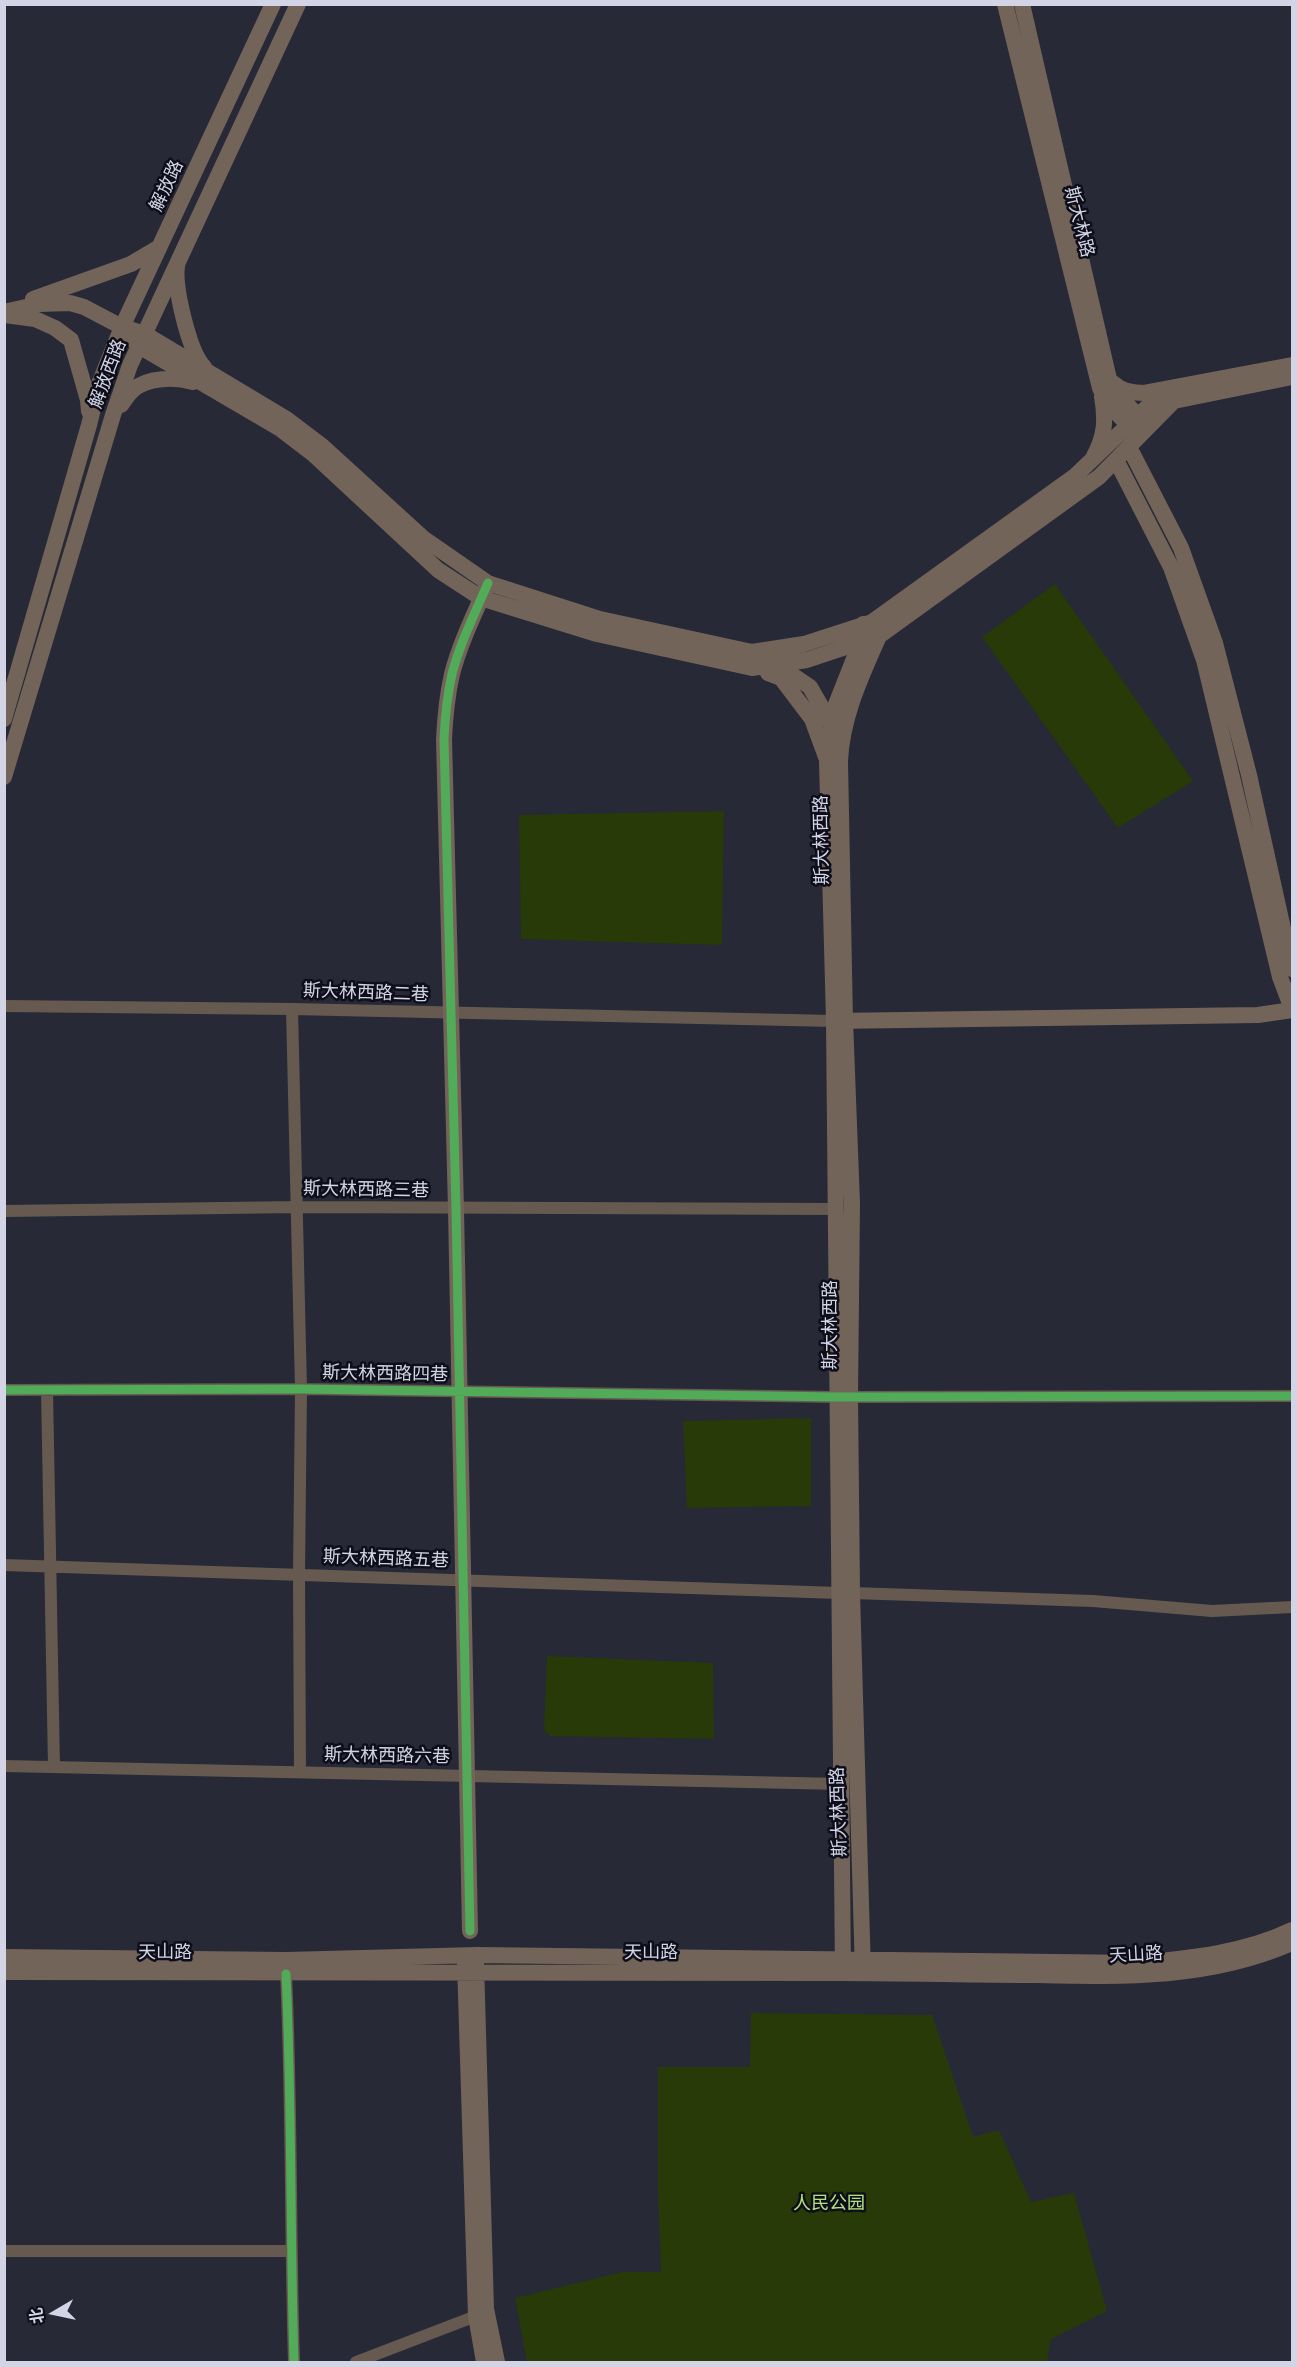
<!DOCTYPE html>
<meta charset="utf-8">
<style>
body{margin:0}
#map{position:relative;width:1297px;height:2367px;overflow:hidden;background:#272937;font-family:"IBM Plex Sans","Noto Sans SC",sans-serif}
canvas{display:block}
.frame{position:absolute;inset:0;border:6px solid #d3d5e7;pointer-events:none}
.north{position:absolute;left:24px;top:2283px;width:60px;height:60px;-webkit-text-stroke:4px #0d0e19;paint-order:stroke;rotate:261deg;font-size:16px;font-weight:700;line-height:24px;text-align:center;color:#d3d5e7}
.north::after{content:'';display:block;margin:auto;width:21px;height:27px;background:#d3d5e7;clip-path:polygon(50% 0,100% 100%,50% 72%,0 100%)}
</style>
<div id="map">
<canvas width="1297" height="2367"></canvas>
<div class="frame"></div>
<div class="north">北</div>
</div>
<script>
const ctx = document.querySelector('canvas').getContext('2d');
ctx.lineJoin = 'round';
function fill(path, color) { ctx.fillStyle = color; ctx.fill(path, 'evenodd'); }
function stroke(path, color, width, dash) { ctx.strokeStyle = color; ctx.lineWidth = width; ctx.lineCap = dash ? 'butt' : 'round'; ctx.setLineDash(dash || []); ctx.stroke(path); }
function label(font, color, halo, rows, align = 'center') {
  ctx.font = font + ' "IBM Plex Sans","Noto Sans SC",sans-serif'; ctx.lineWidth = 5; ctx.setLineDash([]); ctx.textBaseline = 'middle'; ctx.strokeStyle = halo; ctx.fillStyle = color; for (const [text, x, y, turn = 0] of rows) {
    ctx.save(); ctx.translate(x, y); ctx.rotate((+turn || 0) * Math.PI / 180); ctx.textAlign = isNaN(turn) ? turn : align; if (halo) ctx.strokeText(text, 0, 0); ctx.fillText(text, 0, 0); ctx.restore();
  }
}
fill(new Path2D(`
 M1055 584 1193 781 1118 828 982 637Z
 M724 811 722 945 521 939 519 815Z
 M811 1418V1506L687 1508 683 1421Z
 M547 1656 713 1663 714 1739 550 1736 544 1730Z
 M751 2013 932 2015 973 2137 999 2130 1031 2202 1074 2193 1107 2311 1051 2339 1047 2362H527L515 2298 622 2272H661L658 2190V2067H750Z`), '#273a07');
stroke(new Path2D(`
 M4 1006 292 1009 834 1021
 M292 1009 301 1389 299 1575 300 1772
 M4 1211 297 1207 836 1209
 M4 1390 301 1389 837 1397 1292 1396
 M47 1390 54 1767
 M4 1565 839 1593
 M852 1593 1093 1601 1212 1611 1292 1607
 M4 1766 841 1784
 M286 1974C292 2103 290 2233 294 2362
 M4 2251H291
 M356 2362 476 2316`), '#665950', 12);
stroke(new Path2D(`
 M1005 4 1100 388 1107 403 1135 432
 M1022 4 1109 379 1116 393 1146 424
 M177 266C174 287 189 352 204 367
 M33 299 131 264 158 248
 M4 312 39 304 70 303 84 307 122 327 145 334 285 418 322 446 423 538 488 583 600 619 752 652 804 644 872 622 1075 476 1165 390
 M5 315 35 319 55 328 71 340 88 400 89 411
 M122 327 139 346 279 428 313 454 438 570 481 598 597 634 752 668 807 660 879 636 1099 477 1174 401 1292 377
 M1113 383C1123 392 1131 392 1143 393L1292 365
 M121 405C125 400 128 394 133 390 147 377 176 377 193 382
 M1129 447 1181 548 1215 643 1249 775 1292 969
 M1094 456C1105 436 1106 420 1102 397
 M1116 460 1171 567 1204 660 1280 977 1292 1009
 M772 661 810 687 834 729
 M768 673 781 678 812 719 826 757
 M4 719 89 425 99 384 122 327 273 4
 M4 777 113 415 130 365 298 4
 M834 1021 1258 1015 1292 1010
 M470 1931 456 1209 444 739C445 718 447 696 452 674 460 643 475 613 488 583
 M4 1957 287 1960 477 1955 1138 1963C1191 1958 1244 1953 1292 1930
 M465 1962 476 2316 484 2362
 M476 1963 486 2309 497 2362
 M4 1972C284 1974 563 1972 842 1973 907 1973 972 1975 1037 1975 1125 1977 1210 1979 1292 1943
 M843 1973 834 1021 827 761 835 707 861 641 863 624
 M863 1973 852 1593 850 1396 852 1203 845 1020 840 761C842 716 862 675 879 636`), '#736459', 16);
stroke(new Path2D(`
 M4 1390 301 1389 837 1397 1292 1396
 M470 1931 456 1209 444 739C445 718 447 696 452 674 460 643 475 613 488 583
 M286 1974C292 2103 290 2233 294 2362`), '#51ab58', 9);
label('18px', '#d3d5e7', '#0d0e19', [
 ["解放路",167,186,-65],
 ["斯大林路",1079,222,76],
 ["解放西路",108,374,-69],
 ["斯大林西路",822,840,-91],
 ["斯大林西路二巷",366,993,2],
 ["斯大林西路三巷",366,1190,1],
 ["斯大林西路",831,1325,-90],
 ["斯大林西路四巷",385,1374,1],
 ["斯大林西路五巷",386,1559,2],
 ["斯大林西路六巷",387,1756,1],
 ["斯大林西路",839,1812,-92],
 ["天山路",165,1953],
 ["天山路",651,1953],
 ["天山路",1136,1955,-3]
]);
label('18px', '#b4e17f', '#0d0e19', [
 ["人民公园",829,2204]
]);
</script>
